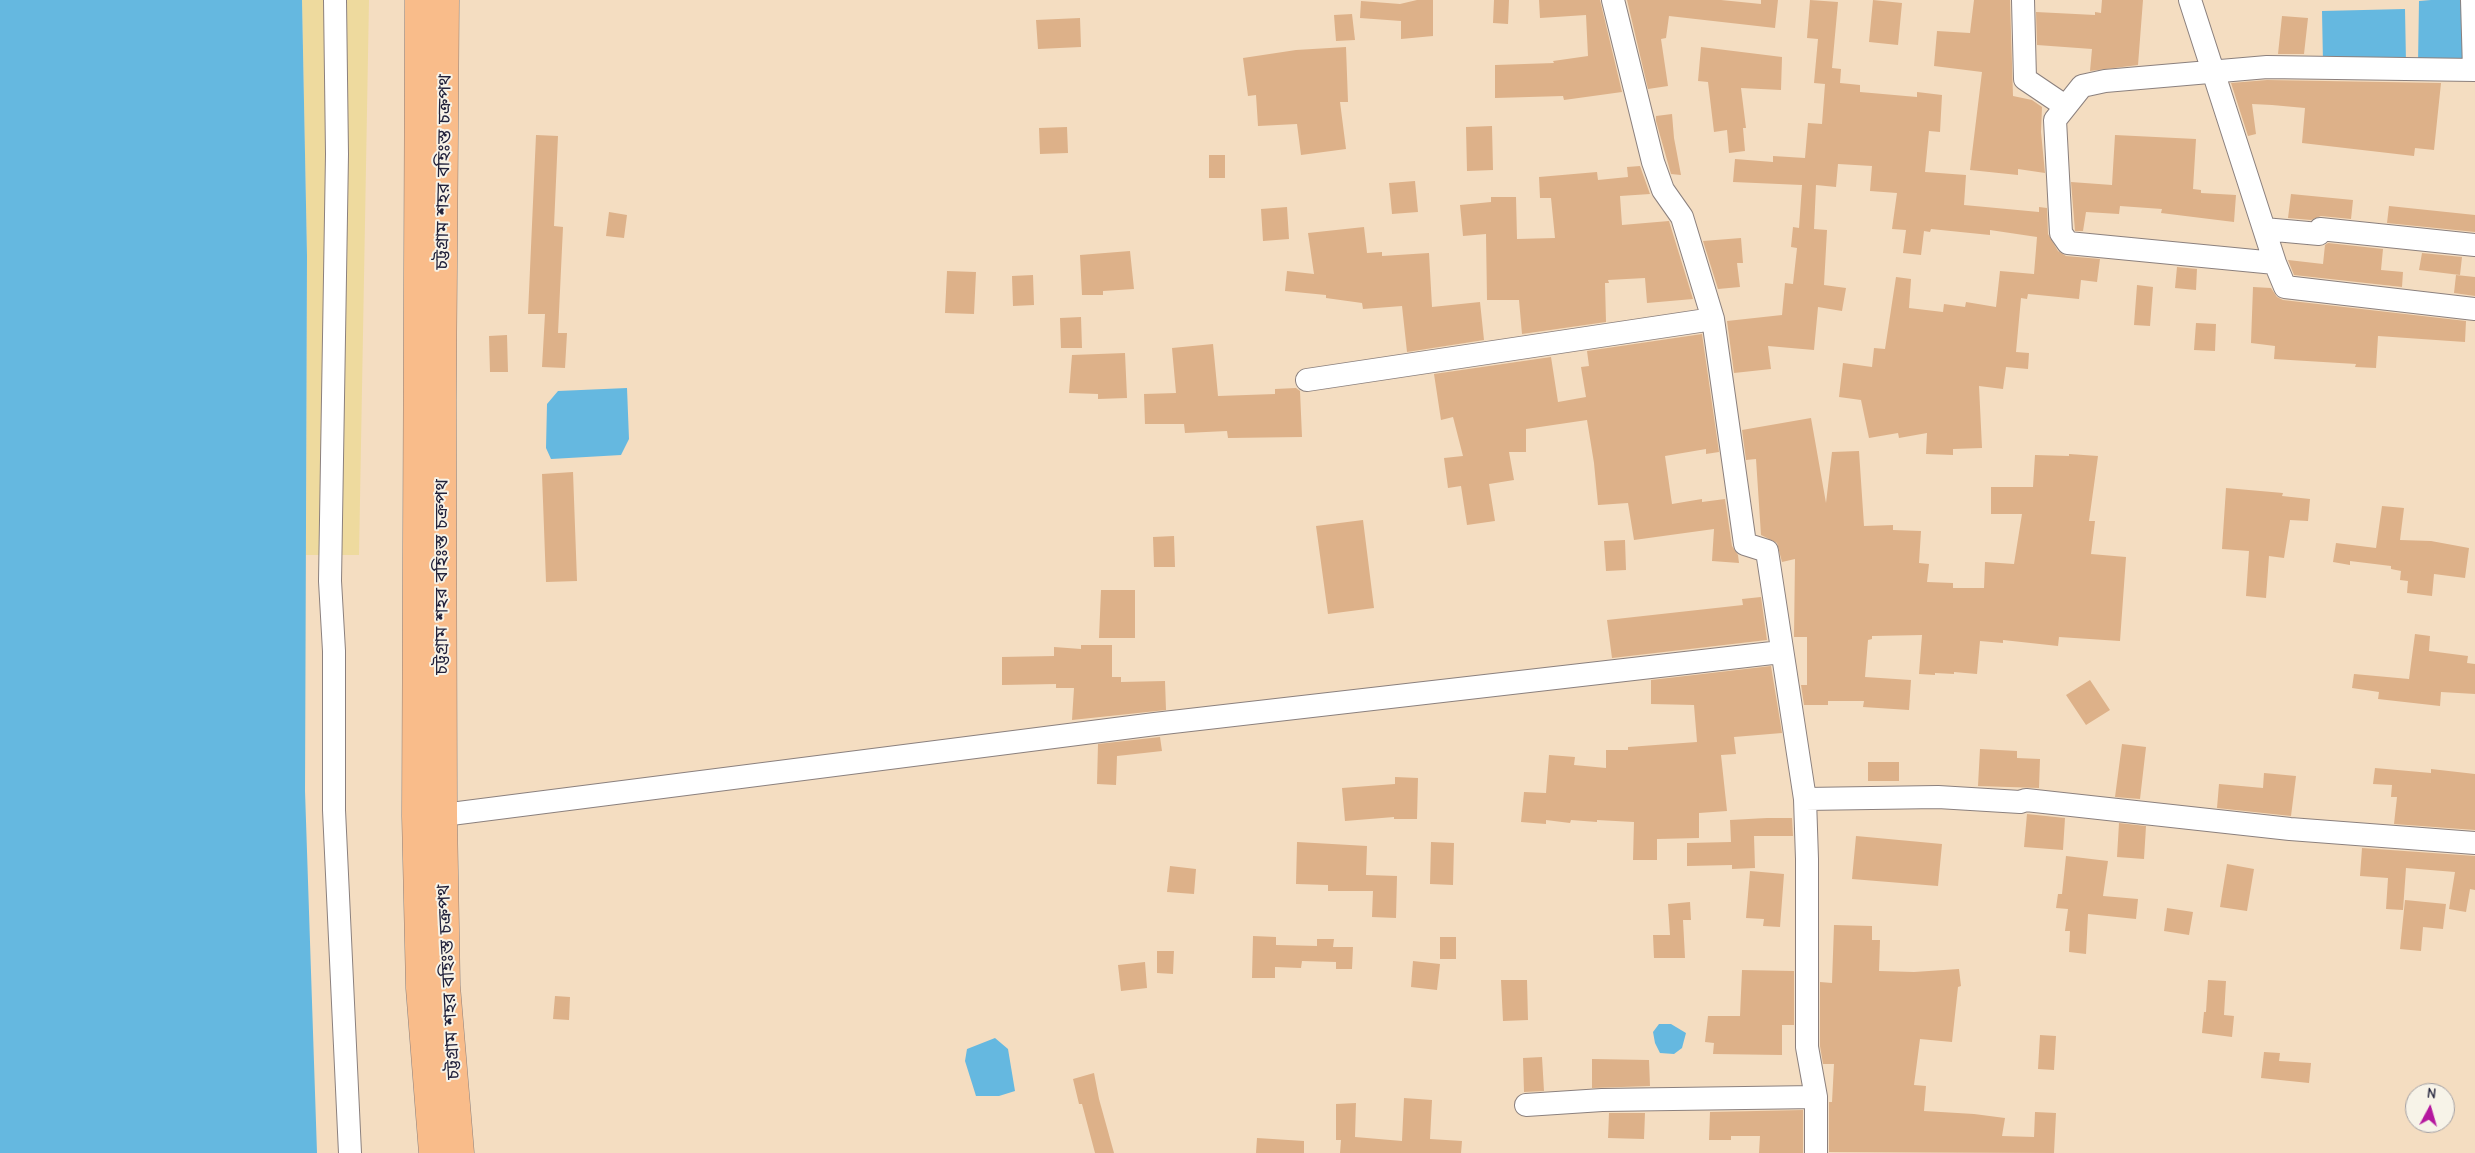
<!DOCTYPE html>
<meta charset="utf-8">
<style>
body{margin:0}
#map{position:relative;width:2475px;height:1153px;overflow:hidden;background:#f4ddc1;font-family:"Comic Neue",sans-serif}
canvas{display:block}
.north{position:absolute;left:2405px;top:1083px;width:50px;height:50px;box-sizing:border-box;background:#f7f3e8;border:1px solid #a29fa3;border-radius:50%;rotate:6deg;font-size:14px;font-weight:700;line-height:20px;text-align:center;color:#22223b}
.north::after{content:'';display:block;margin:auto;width:18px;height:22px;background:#b5179e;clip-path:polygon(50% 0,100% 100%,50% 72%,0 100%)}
</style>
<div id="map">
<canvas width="2475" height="1153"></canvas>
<div class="north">N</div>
</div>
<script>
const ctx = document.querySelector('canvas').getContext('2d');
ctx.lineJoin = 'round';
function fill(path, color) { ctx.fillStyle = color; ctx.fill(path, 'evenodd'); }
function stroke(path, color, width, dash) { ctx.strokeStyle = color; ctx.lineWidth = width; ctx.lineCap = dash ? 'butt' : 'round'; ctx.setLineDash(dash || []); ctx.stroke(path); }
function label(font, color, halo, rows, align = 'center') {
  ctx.font = font + ' "Comic Neue","Noto Sans Bengali",sans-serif'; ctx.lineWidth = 4; ctx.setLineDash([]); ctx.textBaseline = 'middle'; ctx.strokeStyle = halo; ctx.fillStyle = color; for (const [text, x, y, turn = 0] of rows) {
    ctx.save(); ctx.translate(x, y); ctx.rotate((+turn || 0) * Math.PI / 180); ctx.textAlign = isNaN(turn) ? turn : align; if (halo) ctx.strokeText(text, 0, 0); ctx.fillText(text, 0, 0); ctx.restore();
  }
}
fill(new Path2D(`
 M302 0H369L359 555H306L307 256Z`), '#eeda9e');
fill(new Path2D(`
 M0 0H302L307 256 305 791 317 1153H0Z
 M2431 0H2464L2467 66 2418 64 2419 1Z
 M2405 9 2406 63H2323L2322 11Z
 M627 388 629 439 621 455 551 459 546 448 547 404 558 391Z
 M1659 1024H1671L1686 1033 1682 1048 1674 1054 1660 1053 1655 1043 1653 1032Z
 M995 1038 1008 1049 1015 1091 999 1096H976L965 1061 967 1049Z`), '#65b8e0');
fill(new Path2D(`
 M1417 0H1433V36L1401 39V21L1360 18 1361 1 1400 4Z
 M1494 0H1509L1508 24 1493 23Z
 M1539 0H1600L1622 92 1564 100 1563 96 1495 98V65L1554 63 1553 61 1588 56 1586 15 1540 18Z
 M1627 0H1721L1761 4V0H1778L1775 28 1669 16 1666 38 1661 39 1668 86 1648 89Z
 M1810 0 1838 2 1832 68 1841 69 1840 83 1860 85V92L1917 97V92L1942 95 1940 132 1929 131 1925 172 1966 175 1964 205 2039 212V207L2047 208 2048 234 2058 251 2066 256 2100 259 2097 282 2081 280 2079 299 2028 294 2027 299 2021 298 2016 352 2029 353 2028 369 2006 367 2003 389 1979 386 1982 448 1953 449V455L1926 454 1927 433 1899 438 1898 433 1869 438 1861 400 1839 397 1843 363 1872 367 1874 348 1885 349 1896 277 1911 279 1909 308 1943 312 1944 304 1965 307 1966 302 1996 307 2000 271 2034 274 2037 237 1990 230V235L1931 229 1930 232 1924 231 1921 255 1903 253 1906 230 1892 229 1897 193 1870 191 1872 166 1838 164 1836 187 1816 185 1814 229 1827 230 1824 285 1846 288 1842 311 1818 307 1814 350 1768 346 1771 369 1734 373 1727 321 1782 315 1785 283 1793 284 1797 248 1791 247 1793 227 1799 228 1802 185 1733 182 1735 159 1773 162V156L1805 158 1808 123 1822 124 1825 84 1814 83 1818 39 1807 38Z
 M1873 0 1902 3 1898 45 1869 42Z
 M1974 0H2010L2013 96 2032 100 2042 107 2041 132 2045 173 2018 169V175L1970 170 1982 72 1934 66 1937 31 1970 33Z
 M2102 0H2143L2138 65 2090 71 2092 49 2037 45 2036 12 2095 15V12L2101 13Z
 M1352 14 1355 40 1336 41 1334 15Z
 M2282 16 2308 18 2304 54H2278Z
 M1080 18 1081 47 1038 49 1036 20Z
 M1346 47 1348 102H1340L1346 149 1301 155 1297 124 1258 126 1256 95 1248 96 1243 58 1296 50Z
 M1701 47 1782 57 1781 90 1741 88 1746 128H1743L1745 151 1729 153 1727 130 1714 132 1708 82 1698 81Z
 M2267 80 2441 83 2434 150 2415 148 2414 156 2302 143 2305 108 2272 105 2252 104 2256 134 2248 136 2231 83Z
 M1672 114 1674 138 1681 175 1671 174 1656 121V116Z
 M1492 126 1493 170 1467 171 1466 127Z
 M1067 127 1068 153 1040 154 1039 128Z
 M536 135 558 136 554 226 563 227 558 333H567L565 368 542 367 545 314H528Z
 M2115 135 2196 139 2193 189 2201 190V193L2236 195 2234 222 2161 213 2162 209 2120 206 2119 214 2086 212 2083 231H2075L2071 182 2112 185Z
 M1209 155H1225V178H1209Z
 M1640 166 1650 194 1620 196 1622 225 1669 221 1693 299 1647 303 1645 278 1608 280 1609 283H1605L1606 322 1522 334 1519 300H1487L1486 234 1463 236 1460 205 1491 202V197H1516L1517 239 1555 238 1551 198H1540L1539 177 1597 172 1598 180 1628 177 1627 167Z
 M1415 181 1418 212 1392 214 1389 183Z
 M2291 194 2353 200 2351 219 2321 216 2311 220 2288 218Z
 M2389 206 2475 215V232L2387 223Z
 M1287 207 1289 239 1263 241 1261 209Z
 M609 212 627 215 624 238 606 236Z
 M1364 227 1367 253 1382 252V256L1429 253 1432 307 1480 302 1484 340 1407 352 1402 306 1363 309 1362 303 1326 298V295L1285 291 1287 271 1314 274 1308 233Z
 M1741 238 1743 263H1737L1740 287 1718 289 1703 241Z
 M2328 243 2383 249 2381 270 2403 272 2402 287 2294 275 2288 260 2323 264 2325 245Z
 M1130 251 1134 289 1103 291V295H1082L1080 255Z
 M2422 253 2462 257 2460 275 2419 270Z
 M2177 267 2197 269 2196 290 2175 288Z
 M947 271 976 272 974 314 945 313Z
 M1033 275 1034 305 1013 306 1012 276Z
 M2456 275 2475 277V296L2454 293Z
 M2137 285 2153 287 2150 326 2134 325Z
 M2253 287 2271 288 2277 297 2283 300 2466 321 2465 342 2378 336 2376 368 2355 367 2356 364 2274 359 2275 346 2251 343Z
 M1081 317 1082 348H1061L1060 318Z
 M2196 323 2216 324 2215 351 2194 350Z
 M1702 334 1719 452 1706 454V449L1665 456 1672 504 1702 499V502L1725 499 1732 546 1738 555 1739 563 1712 561 1714 529 1634 540 1628 503 1598 505 1594 463 1587 420 1526 429V452H1509L1514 480 1489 484 1495 521 1467 525 1461 486 1448 488 1444 458 1463 456 1453 417 1441 420 1434 374 1551 357 1558 402 1586 397 1581 367 1589 366 1587 351Z
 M507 335 508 372H490L489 336Z
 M1213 344 1218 396 1275 394V389L1296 388 1300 391 1302 437 1228 438 1227 431 1185 433 1184 424H1145L1144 394 1176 393 1172 348Z
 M1125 353 1127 398 1098 399V394L1069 393 1072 355Z
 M1811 418 1826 503 1832 452 1859 451 1864 526 1893 525V530L1921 531 1919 563 1929 564 1927 582 1953 583V588H1984L1985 562 2014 564 2022 514H1991V487H2033L2035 455 2069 456V454L2098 456 2089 521H2095L2091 554 2126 557 2120 641 2059 637 2058 646 2003 640V643L1980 641 1977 674 1954 672V674L1935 673V675L1919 674 1922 635 1872 636V639L1868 640 1865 677 1911 680 1909 710 1863 707 1864 701H1828V705H1804L1801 685H1807V637H1794L1795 559 1782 562 1777 543 1761 535 1756 459 1746 460 1742 430Z
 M573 472 577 581 546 582 542 474Z
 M2226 488 2283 493 2282 496 2310 499 2308 521 2290 520 2284 558 2269 556 2266 598 2246 596 2249 551 2222 549Z
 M2382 506 2404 508 2400 540 2431 541 2469 548 2465 578 2434 574 2432 596 2407 593 2408 581 2400 580 2401 571 2391 569V566L2350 561V565L2333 562 2336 543 2376 548Z
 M1363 520 1374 608 1328 614 1316 526Z
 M1174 536 1175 567H1154L1153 537Z
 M1625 540 1626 570 1606 571 1604 541Z
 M1101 590H1135V638H1099Z
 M1761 597 1767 640 1612 658 1607 620 1743 605 1742 599Z
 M2415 634 2430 636 2429 651 2468 656 2467 663 2475 664V694L2441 692 2440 706 2378 699 2379 692 2352 688 2354 674 2409 679Z
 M1081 645H1112V677H1121V682L1165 681 1166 710 1072 720 1074 688H1056V684L1002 685V657L1054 656V647L1081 649Z
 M1771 666 1782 733 1734 737 1736 754 1721 755 1727 811 1699 813V838L1657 839V860H1633L1634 822 1597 820V822L1571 820 1570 823 1546 820V824L1521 822 1524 792 1546 793 1549 755 1575 757 1574 765 1606 768V750H1628V747L1697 742 1694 705 1651 704V680Z
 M2090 680 2110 710 2086 725 2066 695Z
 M1160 737 1162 751 1117 756 1116 785 1097 784 1098 744Z
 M2122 744 2146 747 2140 799 2115 797Z
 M1980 749 2017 751V758L2040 759 2039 788 1978 786Z
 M1868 762H1899V781H1868Z
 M2375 768 2431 773V769L2475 774V830L2394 824 2397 797H2391L2392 785 2373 784Z
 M2264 773 2296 776 2291 816 2217 808 2219 784 2263 788Z
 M1395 777 1418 778 1417 819H1394V817L1345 821 1342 788 1395 784Z
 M2027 814 2065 818 2063 850 2024 847Z
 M1767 818H1792L1793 836H1754L1755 868 1732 869V865L1687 866V843L1731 842 1730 820Z
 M2119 823 2146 826 2144 859 2117 857Z
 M1856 836 1942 844 1938 886 1852 879Z
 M1297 842 1367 846 1366 875 1397 876 1396 918 1372 917 1373 891H1328V885L1296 884Z
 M1431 842 1454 843 1453 885 1430 884Z
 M2362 848 2475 856V890L2470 889 2466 912 2449 909 2455 872 2406 868 2403 910 2386 909 2388 878 2360 876Z
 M2066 856 2108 861 2103 896 2138 899 2136 919 2088 914 2086 954 2069 952 2070 931H2065L2068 909 2056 908 2058 894H2062Z
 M2227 864 2254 869 2247 911 2220 907Z
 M1170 866 1196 869 1194 894 1167 892Z
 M1750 871 1784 874 1780 927 1763 926 1764 919 1746 918Z
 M2405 900 2446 904 2443 929 2423 927 2421 951 2400 949Z
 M1690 902 1691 920H1683L1685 958H1654L1653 935H1670L1668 904Z
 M2167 908 2193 912 2189 935 2164 931Z
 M1834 925 1872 926V940H1880L1879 971 1914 972 1959 969 1961 986 1958 987 1952 1042 1920 1039 1914 1085 1926 1086 1924 1111 1974 1114 2005 1118 2002 1136 2034 1137 2035 1112 2056 1113 2054 1153 1829 1152V1102H1832L1834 1064H1823L1820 1046V982L1832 983Z
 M1253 936 1276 937V945L1317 946V939H1334L1333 947H1353L1352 969H1336V962L1302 961 1301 968 1275 967V978H1252Z
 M1440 937H1456V959H1440Z
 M1157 951H1174L1173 974 1157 973Z
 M1413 961 1440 964 1437 990 1411 987Z
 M1145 962 1147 988 1121 991 1118 965Z
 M1742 970 1794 971V1025H1782V1055L1713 1054 1714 1043 1705 1042 1708 1016H1740Z
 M1501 980H1527L1528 1020 1503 1021Z
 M2208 980 2226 981 2224 1015 2234 1016 2232 1037 2202 1033 2204 1012H2206Z
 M555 996 570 997 569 1020 553 1019Z
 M2040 1035 2056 1036 2054 1070 2038 1069Z
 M2264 1052 2280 1053 2279 1061 2311 1063 2309 1083 2261 1078Z
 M1542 1057 1544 1091 1524 1092 1523 1058Z
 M1592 1059 1649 1060 1650 1086 1592 1088Z
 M1094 1073 1099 1099 1114 1153H1095L1082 1104H1079L1073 1079Z
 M1404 1098 1432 1100 1430 1139 1462 1141 1461 1153H1340L1341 1140H1336V1104L1356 1103 1355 1137 1402 1141Z
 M1803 1110V1153H1759L1760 1136H1731V1140H1709L1710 1112Z
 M1609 1113H1645L1644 1139 1608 1138Z
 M1257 1138 1304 1141V1153H1256Z`), '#ddb189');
const street = new Path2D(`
 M335 0 337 154 330 581 334 651V810L350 1153
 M1613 0 1653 162 1663 190 1682 217 1713 319 1745 544 1767 551 1805 799 1807 859V1047L1816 1097V1153
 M2023 0 2025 79 2065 106
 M2190 0 2275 263
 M2472 0 2474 70
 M2475 70 2267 67 2105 81 2082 86 2055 120 2061 233 2068 243 2275 263 2285 287 2475 309
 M2264 229 2319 234 2320 229 2475 245
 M1307 380 1713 319
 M1805 799 1938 797 2020 802 2026 800 2290 829 2475 843
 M443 815 1155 724 1781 652
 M1526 1105 1602 1100 1816 1097`);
const primary = new Path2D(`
 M419 0 416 816 420 988 433 1153
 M445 0 442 399 443 815 446 986 460 1153`);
stroke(street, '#8b807e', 24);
stroke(primary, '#8b807e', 29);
stroke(street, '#fff', 22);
stroke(primary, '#f9bc8a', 28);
label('18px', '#22223b', '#f7f3e8', [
 ["চট্টগ্রাম শহর বহিঃস্ত চক্রপথ",444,172,-89],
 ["চট্টগ্রাম শহর বহিঃস্ত চক্রপথ",442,577,-90],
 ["চট্টগ্রাম শহর বহিঃস্ত চক্রপথ",449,982,-93]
]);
</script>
